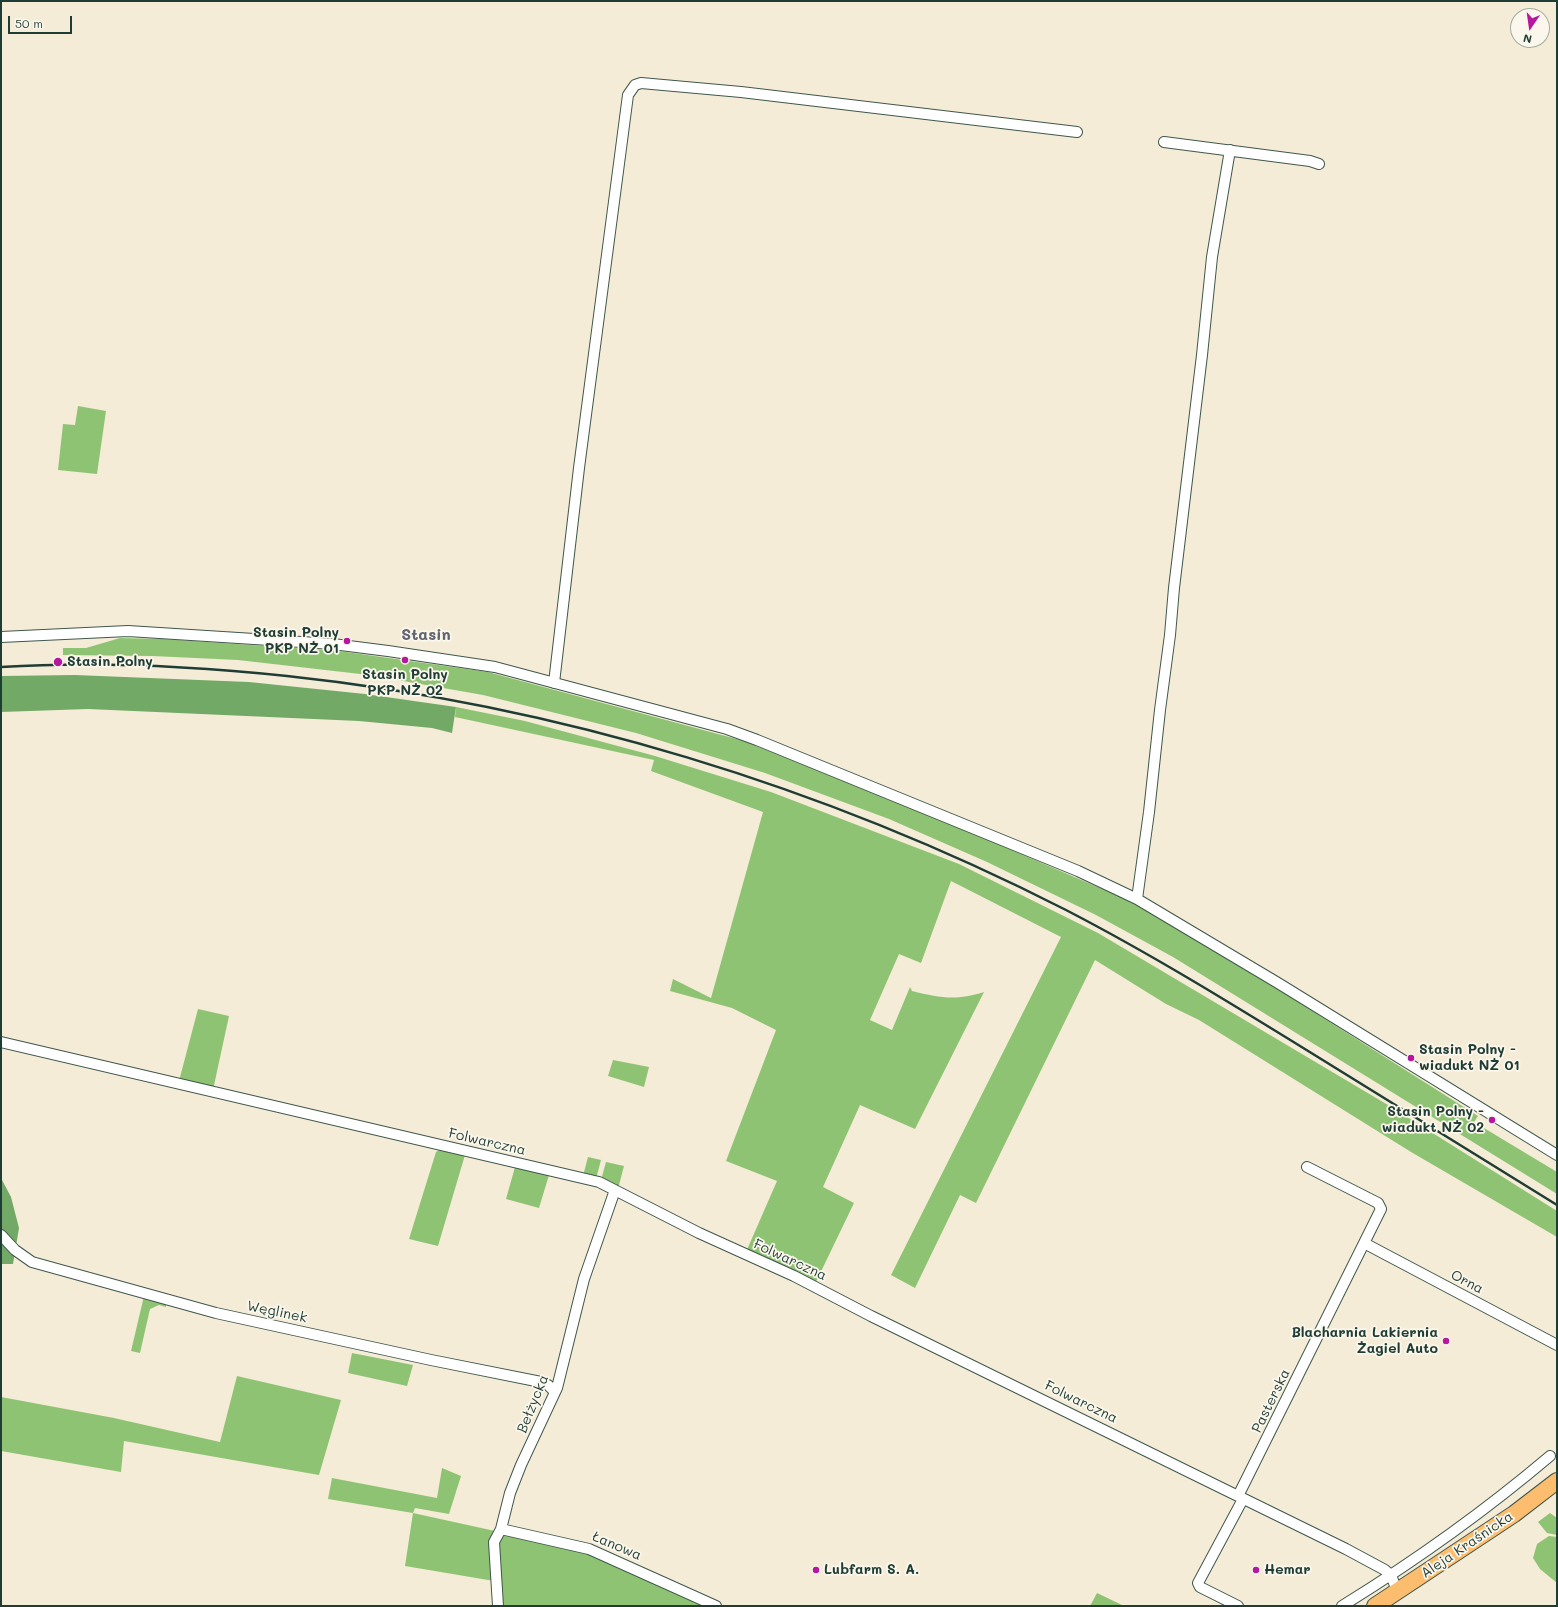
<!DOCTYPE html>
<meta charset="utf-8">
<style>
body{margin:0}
#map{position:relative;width:1558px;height:1607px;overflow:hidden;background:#f5ecd7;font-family:Mali,sans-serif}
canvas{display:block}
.frame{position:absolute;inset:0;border:2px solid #1f3d34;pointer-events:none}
.north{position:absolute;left:1510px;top:8px;width:40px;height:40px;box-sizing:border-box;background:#fbf7ec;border:1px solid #a3ada2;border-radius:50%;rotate:193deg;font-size:11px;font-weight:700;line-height:16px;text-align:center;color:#1f3d34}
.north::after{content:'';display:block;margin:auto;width:14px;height:18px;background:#b5179e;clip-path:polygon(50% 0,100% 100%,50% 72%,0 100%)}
.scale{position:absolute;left:8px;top:16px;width:64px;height:18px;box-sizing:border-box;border:2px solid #1f3d34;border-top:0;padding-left:5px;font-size:12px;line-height:14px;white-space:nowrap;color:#1f3d34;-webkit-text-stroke:3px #fbf7ec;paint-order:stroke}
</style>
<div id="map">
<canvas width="1558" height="1607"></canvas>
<div class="frame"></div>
<div class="north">N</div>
<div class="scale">50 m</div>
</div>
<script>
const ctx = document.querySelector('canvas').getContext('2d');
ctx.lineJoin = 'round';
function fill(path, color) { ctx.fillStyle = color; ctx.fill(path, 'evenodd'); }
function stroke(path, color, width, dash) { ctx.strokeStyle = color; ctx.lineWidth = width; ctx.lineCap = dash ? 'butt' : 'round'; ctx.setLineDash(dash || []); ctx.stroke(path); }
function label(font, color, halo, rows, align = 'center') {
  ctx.font = font + ' Mali,sans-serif'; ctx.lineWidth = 3.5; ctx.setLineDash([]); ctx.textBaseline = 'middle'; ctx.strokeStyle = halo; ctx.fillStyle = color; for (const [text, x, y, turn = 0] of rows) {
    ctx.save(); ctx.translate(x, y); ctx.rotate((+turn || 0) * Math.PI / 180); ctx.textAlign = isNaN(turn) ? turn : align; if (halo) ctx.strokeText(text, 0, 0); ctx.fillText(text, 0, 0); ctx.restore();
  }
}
fill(new Path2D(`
 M78 406 106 411 97 474 58 470 63 424 75 425Z
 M120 638 163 639 339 651 488 672 744 741 972 833 1128 900 1287 995 1478 1116 1474 1122 1557 1172V1194L1173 957 1096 915 987 862 889 819 765 773 636 733 483 695 369 675 238 660 152 656 63 655V648H86Z
 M456 707 525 721 655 756 771 792 959 864 1098 933 1388 1105 1557 1211V1237L1411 1152 1199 1020 1166 1004 1095 960 976 1203 960 1195 915 1288 891 1275 1061 937 951 881 921 963 899 954 870 1020 892 1030 910 987 912 991C941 998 955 1001 984 992L915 1129 860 1105 823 1187 854 1203 815 1284 746 1252 777 1181 726 1161 776 1030 732 1008 670 991 673 979 711 998 763 812 651 771 654 760 455 717Z
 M198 1009 229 1016 213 1090 179 1081Z
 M613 1060 649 1067 644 1087 608 1076Z
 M441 1149 465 1155 438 1246 409 1239 436 1152Z
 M588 1157 601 1160 596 1179 583 1176Z
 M606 1162 624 1166 618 1189 601 1180Z
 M515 1167 549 1175 539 1208 506 1199Z
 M144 1296 166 1302V1307L159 1305 150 1309 140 1353 131 1351Z
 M352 1353 413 1365 407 1386 348 1373Z
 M237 1376 341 1400 319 1475 124 1441 121 1472 1 1451V1397L114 1418 220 1442Z
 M442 1468 461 1476 449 1514 415 1508 413 1513 495 1531 494 1581 405 1566 413 1513 328 1499 332 1478 437 1498Z
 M1550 1513 1557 1518V1535L1547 1533 1538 1522Z
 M504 1534 588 1553 703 1606H502L499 1538Z
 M1549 1536 1557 1537V1583L1540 1569 1533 1558 1537 1544Z
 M1097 1593 1120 1604 1123 1606H1090Z`), '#8fc374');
fill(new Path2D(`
 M75 675 249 682 365 694 456 707 452 733 432 728 359 721 88 709 1 712V676Z
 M1 1178 11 1197 19 1228 13 1264H1Z`), '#73a966');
const street = new Path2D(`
 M1164 142 1310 161 1319 164
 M1 637 128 631 333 644 388 651 495 667 727 729 757 740 1078 871 1137 899 1278 983 1557 1155
 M554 683 579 468 628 95 635 85 641 83 741 92 1077 132
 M1137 899 1149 812 1160 710 1170 635 1174 588 1202 355 1212 257 1230 150
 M1 1042 599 1182 699 1233 794 1276 871 1316 1346 1549 1385 1570 1391 1575 1397 1591
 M1 1235 15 1250 32 1262 216 1313 431 1360 541 1382 548 1385 555 1392
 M1364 1243 1557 1345
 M1238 1496 1381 1209 1378 1203 1307 1167
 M501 1529 589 1549 716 1606
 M498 1606 494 1542 501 1529 510 1493 521 1465 557 1388 584 1279 615 1190
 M1238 1606 1200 1587 1198 1583 1243 1499
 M1342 1606C1415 1561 1485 1511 1550 1456`);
const primary = new Path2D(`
 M1375 1606 1514 1514 1557 1481`);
stroke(street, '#3f574c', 12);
stroke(primary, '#3f574c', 18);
stroke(street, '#fff', 10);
stroke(primary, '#fcbd6f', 16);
stroke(new Path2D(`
 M1 667C96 661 192 666 287 676 558 705 823 786 1066 910 1151 954 1232 1004 1313 1054 1395 1105 1476 1155 1557 1205`), '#1f3d34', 2.5);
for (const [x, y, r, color] of [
 [347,641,4,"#b5179e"],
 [405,660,4,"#b5179e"],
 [58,662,5,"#b5179e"],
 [1411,1058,4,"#b5179e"],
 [1492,1120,4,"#b5179e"],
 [1446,1341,4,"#b5179e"],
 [816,1570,4,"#b5179e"],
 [1256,1570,4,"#b5179e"]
]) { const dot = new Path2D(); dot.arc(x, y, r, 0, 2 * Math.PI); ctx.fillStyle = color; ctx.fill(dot); stroke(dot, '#fbf7ec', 1.5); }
label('bold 14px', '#1f3d34', '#fbf7ec', [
 ["Stasin Polny",339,633,"right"],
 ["PKP NŻ 01",339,649,"right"],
 ["Stasin Polny",67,662],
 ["Stasin Polny",405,675,"center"],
 ["PKP NŻ 02",405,691,"center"],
 ["Stasin Polny -",1419,1050],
 ["wiadukt NŻ 01",1419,1066],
 ["Stasin Polny -",1484,1112,"right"],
 ["wiadukt NŻ 02",1484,1128,"right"],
 ["Blacharnia Lakiernia",1438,1333,"right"],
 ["Żagiel Auto",1438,1349,"right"],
 ["Lubfarm S. A.",824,1570],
 ["Hemar",1264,1570]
], 'left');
label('14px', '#1f3d34', '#fbf7ec', [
 ["Folwarczna",487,1142,13],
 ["Folwarczna",790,1260,25],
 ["Orna",1467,1282,28],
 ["Węglinek",277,1312,12],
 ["Pasterska",1271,1401,-64],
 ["Folwarczna",1081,1402,26],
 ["Bełżycka",533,1404,-68],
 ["Aleja Kraśnicka",1467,1545,-34],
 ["Łanowa",617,1546,23]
]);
label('bold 16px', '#616670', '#fbf7ec', [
 ["Stasin",426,635]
]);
</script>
